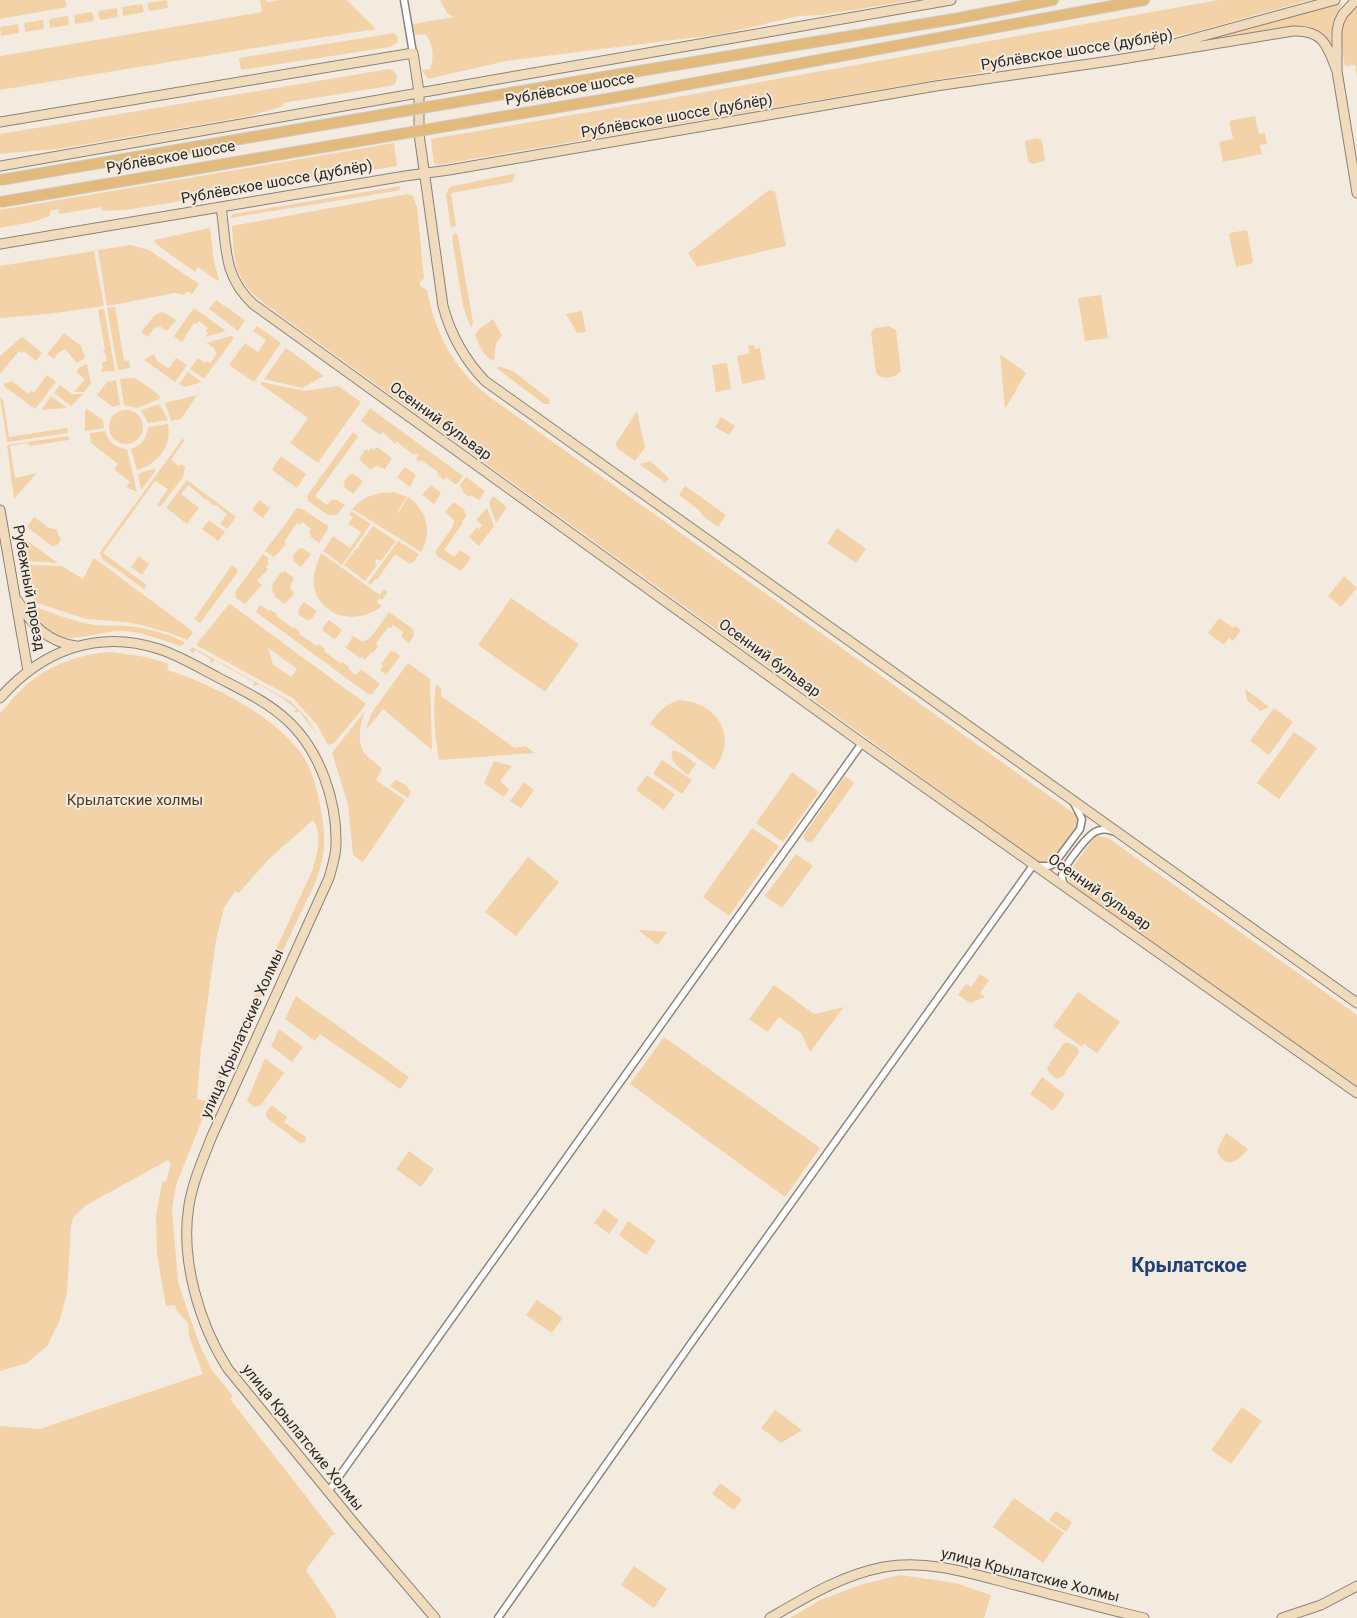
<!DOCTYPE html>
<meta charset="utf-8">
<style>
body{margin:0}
canvas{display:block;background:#f4ebe0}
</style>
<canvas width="1357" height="1618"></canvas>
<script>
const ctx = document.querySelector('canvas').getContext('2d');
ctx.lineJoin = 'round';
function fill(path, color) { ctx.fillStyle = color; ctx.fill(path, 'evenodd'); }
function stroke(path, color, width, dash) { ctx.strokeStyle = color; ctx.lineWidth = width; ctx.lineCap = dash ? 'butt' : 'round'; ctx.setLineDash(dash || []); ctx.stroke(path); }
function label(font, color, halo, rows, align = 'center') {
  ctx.font = font + ' Roboto,sans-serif'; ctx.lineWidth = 4; ctx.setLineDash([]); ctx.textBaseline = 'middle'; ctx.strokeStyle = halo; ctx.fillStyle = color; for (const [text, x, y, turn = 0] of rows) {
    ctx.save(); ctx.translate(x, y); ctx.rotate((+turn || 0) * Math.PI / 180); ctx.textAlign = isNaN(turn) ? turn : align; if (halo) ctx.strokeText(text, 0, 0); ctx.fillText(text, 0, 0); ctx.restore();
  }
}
fill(new Path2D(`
 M0 0H65L67 7 0 19Z
 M167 0 168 8 149 11 147 3Z
 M260 0H266L267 2 281 0H347L376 29 254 48 0 90V56L262 12Z
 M440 0H914L822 15 799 16 722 34 506 61 428 79 422 70 430 69C435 56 433 44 425 34L414 35 413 24 454 17 447 13Z
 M1219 0H1310L1194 32 1100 52 437 165 434 164 431 139 671 98Z
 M1343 3C1332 21 1330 28 1332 49 1326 37 1319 29 1305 26L1211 38Z
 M142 4 144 12 123 16 122 7Z
 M1357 6V78L1355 65 1345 66C1341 41 1336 24 1357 6Z
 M117 8 118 17 100 20 98 11Z
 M92 12 94 21 75 24 74 15Z
 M68 16 69 25 50 28 49 19Z
 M43 20 44 29 25 32 24 23Z
 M18 24 19 33 1 36 0 27Z
 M394 33 398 38 397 43 390 47 241 70 239 58Z
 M389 69C397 72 399 77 395 84L390 86C354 92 318 97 283 103V106L250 116 57 149 0 154V134Z
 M1255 116 1259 134 1265 133 1267 144 1260 145 1262 154 1223 162 1219 142 1233 139 1229 121Z
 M1038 138 1042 141 1045 161 1032 164 1028 161 1025 141Z
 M394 143 397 166 126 210 102 211 101 207 59 214 58 209 50 211V216L36 221 0 228V210Z
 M516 173 512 182 451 193 456 226 451 227 446 196 449 187Z
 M401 186 399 190 396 191 230 218 233 214Z
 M769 190 775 191 786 246 697 267 688 253Z
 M407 194 413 196 417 207 424 278 420 282V286L427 290C435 332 453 368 487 395L1076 815 1079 820 1078 824 1053 861 1048 864 1039 862 284 318C265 304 242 290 236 265 233 252 233 239 232 226Z
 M210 228 214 262 219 280 218 281 198 267 195 272 156 244 154 240Z
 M1247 230 1253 262 1251 264 1236 267 1229 235 1230 233Z
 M454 233 457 234 458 237 473 322 472 327 470 326 463 306 452 238Z
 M131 245 149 250 199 284 192 294 187 291 184 295 175 293 107 306 98 250Z
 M94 251 104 306 48 314 0 318V266Z
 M1101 295 1108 338 1085 341 1078 298Z
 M216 300 245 320 238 331 209 309Z
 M115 307 124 361 129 360 130 368 118 370 107 308Z
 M194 308 226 331 205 337 208 333 206 331 208 328 199 321 196 324 194 323 182 342 174 336Z
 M104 309 115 371 102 372 101 369 103 368 102 362 107 361 105 353H103V351L105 350 98 310Z
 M582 311 586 332 577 333 566 314Z
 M162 312 167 314 176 320 167 331 159 326 157 328 155 327 148 337 141 332 155 315Z
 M493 319 502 336C491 345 498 353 493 361 485 357 478 344 475 335L478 330Z
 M257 326 281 343 254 382 229 365 245 343 258 352 266 340 253 331Z
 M889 326 896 330 901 371C896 378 881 381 876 373L871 332 875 328Z
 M64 333 81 346 85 357 84 359 77 363 65 349 58 353 54 359 47 354Z
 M231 336 234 338 204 379 190 369 198 358 205 363 207 361 210 363 217 353 214 350 215 349 207 343Z
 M22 337 42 353 36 361 24 351 22 353 19 351 0 374V356Z
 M754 345 755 349 760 348 765 379 742 384 737 356 750 353 748 346Z
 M286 348 324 376 302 388 264 379Z
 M156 353 154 356 157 359 156 360 167 368 170 367 176 358 187 365 175 382 144 360Z
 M1000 354 1026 373 1005 409Z
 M727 363 731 389 716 392 712 365Z
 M87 364 91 383 84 392H74L85 379 76 372 80 367Z
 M498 366 513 371 549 399 550 404H544L499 370 497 368Z
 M188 372 202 382 185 387 179 384Z
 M47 375 56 382 35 409 4 386V384L12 381 28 394 31 391 34 393Z
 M132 378 137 379 159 395 160 399 137 408 124 405 120 379Z
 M116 380 120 405 113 407 97 395 107 382Z
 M262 382 304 391 338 386 361 402 318 463 290 443 308 418 260 384Z
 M60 385 72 394H83L71 406 54 393Z
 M197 395 181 419 171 421 165 403Z
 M51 396 67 408 41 410Z
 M0 398 3 400 9 437 67 428 68 433 7 442Z
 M159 404 163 410 168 420 148 423 141 410Z
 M370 408 463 476 458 483 455 484 446 477 444 480 437 474 438 472 421 460 419 462 416 459 419 455 416 453 414 455 397 442 395 444 383 432 380 435 361 421Z
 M87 409 103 420 104 428 85 431V411Z
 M109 427a17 17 0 1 1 34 0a17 17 0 1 1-34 0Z
 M637 411 645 447 635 461 617 448 616 443Z
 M721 417 735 426 729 435 715 427Z
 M168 424C172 447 158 464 137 470L131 449C142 445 147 438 148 427Z
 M105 431C108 442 116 448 127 449L137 492 126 487 130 482 114 469 118 464 91 443 90 433Z
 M353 432 358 437 315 496 327 505 332 499 334 500 335 499 345 505 337 515H328L308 501 307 496Z
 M69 436V440L29 446 28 443 10 446 15 478 37 473 14 499 7 445Z
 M183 438 184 441 171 460 179 466 181 464 185 467 183 477 160 507 157 505 168 489 155 481 103 553 147 585 144 589 102 559 100 552Z
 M377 447 392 458 385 469 376 466 370 470 359 459 366 449 369 451 371 448 374 450Z
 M281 456 306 474 297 488 272 470Z
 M650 461 669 478 666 483 639 464Z
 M405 467 416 475 410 487 397 477Z
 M152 469 156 470 141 490 138 474Z
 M350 474 352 475 353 474 363 481 353 494 344 487 345 485 343 483Z
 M466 477 485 491 479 500 471 495 469 497 462 491 463 490 461 488 460 485Z
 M187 480 236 517 227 529 220 524 227 514 216 505 214 506 207 499 206 500 188 485 181 494 199 508 187 524 166 508Z
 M431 485 441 493 434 504 422 495Z
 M685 486 726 515 718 527 703 516 699 510 679 495Z
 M394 492 407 497 397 512 398 513 408 497C427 510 433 533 421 552L352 509C365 495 376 493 394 492Z
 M493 496 507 507 496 523 489 503Z
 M259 500 270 508 263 518 252 510Z
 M454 502 465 510 464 512 467 515 462 522 463 523 444 550 454 557 460 550 471 558 461 571 437 556 435 552 452 528 454 522 453 519 445 512Z
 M297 508 302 509 328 526V529L319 543 310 536 311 534 309 533 311 529 302 522 300 525 297 523 284 542 286 544 274 557 265 551Z
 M487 508 494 526 479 546 469 537 477 527 479 529 482 525 476 520Z
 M351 511 371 524 342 565 323 551 333 536 350 548 361 532 348 524 353 517 349 515Z
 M34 517 49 528 56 529 61 540 57 545 52 546 28 528V525Z
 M209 520 225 532 218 541 202 529Z
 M373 526 396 541 381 561 377 559 375 562 377 565 365 581 344 565 355 550 359 548V545Z
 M837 528 866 549 856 563 827 543Z
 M23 538 58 563 27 561Z
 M398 541 419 554 413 563 411 562 410 564 395 554 377 580 375 579 371 585 368 583Z
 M299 548 301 549 302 548 311 554 301 567 293 561 294 559 292 557Z
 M321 553 380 595 384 589 388 592 382 600 380 598 377 602 382 606C359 625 321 619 314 587 312 576 317 563 321 553Z
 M263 554 269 559 267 562 269 563 266 567 268 569 257 581 262 585 245 604 236 598 235 592Z
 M139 556 149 564 142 575 131 567Z
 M94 558 191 630 193 633 187 640 170 633 141 625 126 622 86 619 34 602 28 565 62 566 83 579Z
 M232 565 236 568 238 572 200 623 194 619Z
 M285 571 294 578 290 587 294 594 287 602H286L284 604 274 596 275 594 271 590 273 587 272 585 281 572 283 573Z
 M1344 576 1357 588 1341 607 1328 596Z
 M511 598 579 644 545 692 478 645Z
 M304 602 317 611 311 620 309 619 308 621 298 614 299 612 298 610Z
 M229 604 234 606V607L365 703V706L334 743 328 745 317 725 293 698 196 645ZM268 648 297 669 291 677 273 664Z
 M260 605 269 611 270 610 277 614 276 616 293 628 294 627 300 632 299 634 317 646 319 644 325 649 324 651 341 664 342 662 349 667 348 669 356 675 361 669 380 684 372 694H368L256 612Z
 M36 607C55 614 75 622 95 625 105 626 116 625 126 626 142 627 172 634 185 643L180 646C162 640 143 632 124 631 101 630 64 647 44 631 38 627 33 616 28 610Z
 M389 612 413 629 414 635 409 644 401 636 403 632 393 625 391 628 388 627 376 644 378 646 373 653 371 652 365 660 362 657 360 658 346 648 353 636 361 641H365L371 637Z
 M1219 618 1233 628 1235 626 1241 630 1233 641 1229 638 1224 645 1208 633Z
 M329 620 342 630 336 638 334 639 323 631 324 629 322 628Z
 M192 647 290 701 307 718 318 736 299 711 296 713 294 711 296 709 282 698 258 684 256 686 253 685 254 682 214 660 212 663 210 662 211 659 195 650 193 654 190 650Z
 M391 651 393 652 394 651 400 656 386 675 380 670 383 666 381 664Z
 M113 652 146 657 169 664 167 670C212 684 277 717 303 756 313 771 318 793 321 810 326 838 326 854 316 881L200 1125 176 1185 172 1210 178 1281 186 1306 201 1348 212 1370 233 1396 230 1399 336 1535H332L306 1570 335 1613 336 1618H0V1426L40 1429 203 1374 189 1336 188 1323 177 1311 175 1305 166 1306 157 1255 156 1216 162 1182 166 1181 171 1164 168 1160 85 1206 73 1218 71 1227 67 1293 59 1322 47 1346 27 1363 0 1371V713C8 705 15 695 24 687 48 665 81 653 113 652ZM313 820C323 835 317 853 313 869L206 1101 197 1099 201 1049 216 940 224 908 235 891 239 893 268 860Z
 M408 663 430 679 432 750 383 709 366 730 372 712Z
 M436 684 441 688V696L515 748 525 746 535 753 439 760C435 736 432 709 436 684Z
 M1245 689 1269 707 1260 711 1247 700Z
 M680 700C718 703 739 737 714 770L650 724C658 712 665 704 680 700Z
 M1274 708 1293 722 1269 755 1250 741Z
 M365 711C360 725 356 743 366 755 370 760 377 763 382 769L376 780 405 800 363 862 353 855 348 804 332 753Z
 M1294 732 1317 748 1279 799 1257 783Z
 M673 750 683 754 696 764 688 775C681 769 667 760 673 750Z
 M662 760 692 780 682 794 653 774Z
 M494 761 512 766 500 781 509 789 504 797 484 783Z
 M792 772 819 792 783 842 756 823Z
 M647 775 675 794 664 810 636 790Z
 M845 776 854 783 812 842H808L804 839 803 836Z
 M395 780C401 781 410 788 411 793L408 798 390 786Z
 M524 782 534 790 521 808 510 801Z
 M752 828 779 846 729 916 703 897Z
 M1098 836 1108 838 1357 1015V1086L1070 884 1068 877 1069 872 1093 839Z
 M796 854 813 866 782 908 765 896Z
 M528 857 559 882 516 936 485 912Z
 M641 930 667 932 658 945 639 931Z
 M980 974 989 980 980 993 985 997 970 1003 958 995 966 984 971 987Z
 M774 985 814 1014 844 1007 810 1052 801 1033 779 1017 767 1032 749 1019Z
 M1078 992 1120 1022 1097 1053 1084 1044 1082 1047 1053 1026Z
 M296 996 409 1077 400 1089 320 1034 315 1041 285 1019Z
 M279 1029 303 1047 292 1062 271 1046Z
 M664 1037 820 1148 785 1197 630 1084Z
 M1067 1042 1077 1047 1079 1052 1063 1076 1057 1079 1049 1073 1047 1068 1063 1044Z
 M265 1058 284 1073 261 1105 254 1107 247 1101Z
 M1042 1077 1065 1094 1053 1111 1030 1094Z
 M273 1106 287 1117 284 1122 306 1137 305 1142 300 1143 267 1118 266 1113 270 1107Z
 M1226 1133 1248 1149C1238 1162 1224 1171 1217 1150Z
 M409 1151 434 1169 421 1187 396 1169Z
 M604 1209 619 1220 609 1234 594 1223Z
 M628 1221 656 1241 646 1255 619 1235Z
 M537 1300 563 1318 552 1333 526 1315Z
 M1242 1407 1262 1421 1231 1464 1211 1450Z
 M775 1410 802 1430 781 1443 761 1428Z
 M720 1483 742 1499 734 1510 712 1494Z
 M1014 1498 1064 1533 1043 1563 993 1527Z
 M1056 1511 1072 1522 1066 1532 1049 1520Z
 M634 1566 667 1589 654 1608 621 1585Z
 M900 1575 956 1583 991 1595 984 1618H790L820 1600 863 1584Z`), '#f3d2a8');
const street = new Path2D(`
 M404 0 413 53
 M1037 866H1049L1054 864 1080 829 1082 819 1074 803
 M1065 886C1063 882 1061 879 1062 875 1064 866 1088 834 1097 831 1102 829 1107 829 1112 831
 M328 1492 862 743
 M498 1618 699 1332 1034 864`);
const secondary = new Path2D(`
 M1356 0 1343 14 1339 22 1337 31V71L1357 193
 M1159 48 1335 0
 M0 122 413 53 419 92V134L443 306C451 336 464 359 485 381L1357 1003
 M0 166 951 0
 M221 207C227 246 222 275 253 304L862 743 1357 1093
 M0 244 405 176 449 170 936 86 1110 61 1293 31C1324 30 1327 46 1337 71
 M0 510 28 671
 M18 601C31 625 48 642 76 646
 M0 698C42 650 98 629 159 649 180 656 198 667 217 677 242 690 268 702 288 721 320 751 337 801 336 844 336 856 332 867 329 878L212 1136C203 1159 193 1181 189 1205 180 1259 199 1324 228 1369L354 1523 435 1618
 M770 1618C806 1597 842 1575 884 1567 928 1559 973 1574 1015 1585 1058 1596 1101 1608 1144 1618
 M1282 1618 1321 1605 1357 1586`);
const primary = new Path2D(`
 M621 74 954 19 1053 0
 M624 96 1144 0`);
stroke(street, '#8b8278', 9);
stroke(secondary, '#8b8278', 11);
stroke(primary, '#cccbca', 12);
stroke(street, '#fff', 6);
stroke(secondary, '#f0dcbd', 9);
stroke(primary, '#e1ba7c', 10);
const primaryBridge = new Path2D(`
 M0 180 621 74
 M0 202 624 96`);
stroke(primaryBridge, '#cccbca', 12, []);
stroke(primaryBridge, '#e1ba7c', 10);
label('15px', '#2c2824', '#f4ebe0', [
 ["Рублёвское шоссе (дублёр)",1077,51,-9],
 ["Рублёвское шоссе",570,90,-10],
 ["Рублёвское шоссе (дублёр)",677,117,-10],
 ["Рублёвское шоссе",171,158,-10],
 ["Рублёвское шоссе (дублёр)",277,183,-10],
 ["Осенний бульвар",440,422,36],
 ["Рубежный проезд",28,588,80],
 ["Осенний бульвар",769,659,36],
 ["Осенний бульвар",1099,893,35],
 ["улица Крылатские Холмы",243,1034,-66],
 ["улица Крылатские Холмы",302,1438,51],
 ["улица Крылатские Холмы",1030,1576,14]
]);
label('15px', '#533a17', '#f4ebe0', [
 ["Крылатские холмы",135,801]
]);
label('bold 20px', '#1e4177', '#f4ebe0', [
 ["Крылатское",1189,1267]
]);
</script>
